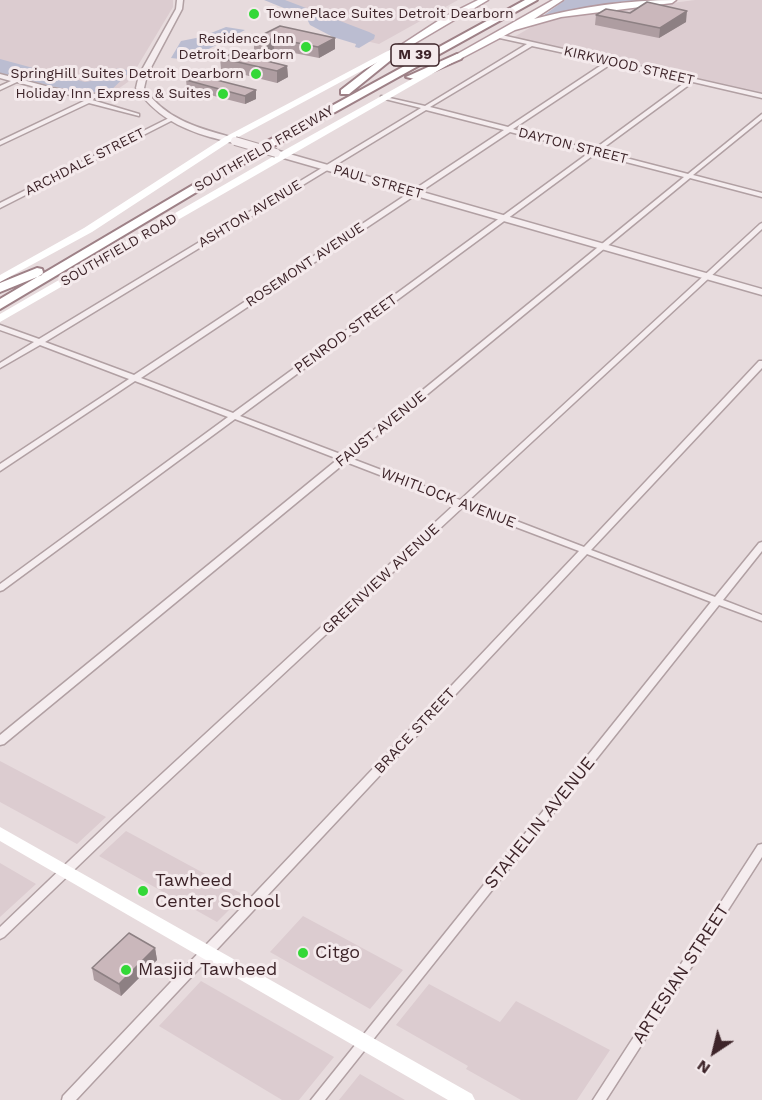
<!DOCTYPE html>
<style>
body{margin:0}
#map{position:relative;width:762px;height:1100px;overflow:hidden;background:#e7dbdd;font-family:"Work Sans",sans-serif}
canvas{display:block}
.north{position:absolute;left:684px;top:1022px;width:60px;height:60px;-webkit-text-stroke:4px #f4eaec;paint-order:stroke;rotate:215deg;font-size:16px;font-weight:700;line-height:24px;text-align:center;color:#3d2429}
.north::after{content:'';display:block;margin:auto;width:21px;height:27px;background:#3d2429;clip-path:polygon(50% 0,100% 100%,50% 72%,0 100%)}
</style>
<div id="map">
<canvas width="762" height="1100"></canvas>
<div class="north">N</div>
</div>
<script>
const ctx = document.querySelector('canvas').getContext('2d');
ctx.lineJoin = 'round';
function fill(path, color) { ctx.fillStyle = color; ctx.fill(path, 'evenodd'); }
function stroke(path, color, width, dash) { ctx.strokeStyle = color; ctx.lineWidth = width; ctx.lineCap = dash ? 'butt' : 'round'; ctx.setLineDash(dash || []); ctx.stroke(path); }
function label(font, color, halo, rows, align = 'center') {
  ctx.font = font + ' "Work Sans",sans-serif'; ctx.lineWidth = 6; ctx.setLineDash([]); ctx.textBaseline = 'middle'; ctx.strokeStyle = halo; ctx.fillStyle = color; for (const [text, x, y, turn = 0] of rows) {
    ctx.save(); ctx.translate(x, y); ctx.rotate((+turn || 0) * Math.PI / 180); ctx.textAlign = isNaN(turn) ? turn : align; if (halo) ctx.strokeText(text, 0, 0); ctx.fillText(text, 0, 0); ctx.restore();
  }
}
fill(new Path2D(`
 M0 0H173V7L128 82 115 91 99 92 0 70Z
 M279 0H458L379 44 366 41Z
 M695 0H762V95L514 37 540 22 558 18Z
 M0 761 106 817 77 844 0 802Z
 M126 831 244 895 217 922 99 856Z
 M0 863 36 884 0 917Z
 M303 916 403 970 370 1009 270 952Z
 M201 981 334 1057 299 1100H282L159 1026Z
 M429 984 500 1022 516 1001 610 1050 577 1100H521L466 1069 468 1066 396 1025Z
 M360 1074 405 1100H339Z`), '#dcccd0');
fill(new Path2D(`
 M264 0H285L369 32 375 35 374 39 359 48 355 47 356 44 333 37 310 25 306 17Z
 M565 0H662L543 16Z
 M226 27 245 30 201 53 180 59 171 58 181 41 201 37Z
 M0 59 85 82 102 79 118 68 131 71 108 93 67 90 0 73Z`), '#bbbdd1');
const minor = new Path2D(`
 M497 34 762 94V98L693 82 599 151 688 174 762 114V119L693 175 762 193V197L690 178 350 458 460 500 760 224 762 223V229L467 502 584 547 759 361H762V368L591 550 715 597 759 543 762 542V551L723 600 762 615V621L719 605 325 1100H311L711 602 587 554 76 1100H62L63 1096 579 551 463 507 123 823 4 937 0 939V927L115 817 455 504 346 462 4 744 0 745V735L338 459 235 419 3 590 0 591V584L228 417 135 381 0 471V464L129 379 40 345 0 368V363L34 342 0 330V325L39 339 421 108 381 98V96L425 106 527 44 495 37V35ZM532 46 606 62 508 127 430 107ZM611 64 687 81 593 150 513 129ZM426 110 504 130 134 375 45 342ZM510 132 590 152 233 413 141 378ZM595 154 684 177 343 455 240 416Z
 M0 74 53 88 83 94 144 93 147 95 144 97 94 98 92 100 139 114V116L89 103 0 145V141L86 100 88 98 53 92 17 82 0 90V86L11 81 0 78Z
 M171 117 173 118V120L0 208V203Z
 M762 844V857L606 1100H593L758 845Z`);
const tertiary = new Path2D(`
 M177 0H183L182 9 147 75 144 88C166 121 202 129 238 139V143C229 143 219 139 210 137 179 128 155 115 136 88L139 75 176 9Z
 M273 151H279L762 289V295L273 155Z`);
const primary = new Path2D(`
 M478 0H488L405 49 398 47 444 17Z
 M553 0H563L534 19C579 7 629 0 676 0L672 3 561 17 515 30 460 59 452 57Z`);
const motorway = new Path2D(`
 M525 0H537L272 147 0 309V299L264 143Z
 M399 45 407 47 349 94H341V90Z
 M457 54 462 57 461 59 415 79 406 77Z
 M37 268 42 269 43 272 42 275 0 292V283Z`);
stroke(minor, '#b1a0a3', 3);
stroke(tertiary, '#b1a0a3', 3);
stroke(primary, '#b3999f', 3);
stroke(motorway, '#9e8187', 4);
fill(minor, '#f5edef');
fill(tertiary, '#f5edef');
fill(new Path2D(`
 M397 46 404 48 231 141 92 232 0 282V275L84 228 225 137Z
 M446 60 453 62 0 322V314L274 156Z
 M0 827 472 1094 475 1100H448L0 841Z`), '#fff');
fill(primary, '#fff');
fill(motorway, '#fff');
const tertiaryBridge = new Path2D(`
 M235 141 276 153`);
stroke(tertiaryBridge, '#b1a0a3', 10, []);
stroke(tertiaryBridge, '#f5edef', 8);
fill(new Path2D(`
 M596 15 686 22 659 38 595 25Z
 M280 26 335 49 319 58 274 49 266 53 254 50V39Z
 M220 58 287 66 288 77 277 83 221 69Z
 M186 80 256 99 245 104 187 89Z
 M155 948 157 960 121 996 94 980 92 968Z`), '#ae9da1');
fill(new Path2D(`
 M687 11 686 22 659 38 660 28Z
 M273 38 274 49 266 53V42Z
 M335 38V49L319 58 318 47Z
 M287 66 288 77 277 83V71Z
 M256 90V99L245 104V96Z
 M155 948 157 960 121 996 119 984Z`), '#8d8083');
const building = new Path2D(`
 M647 2 687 11 660 28 596 15 606 9 630 13Z
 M280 26 335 38 318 47 273 38 266 42 254 39Z
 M234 53 287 66 277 71 220 58Z
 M197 75 256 90 245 96 186 80Z
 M129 933 155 948 119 984 92 968Z`);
fill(building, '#cab7bb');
stroke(building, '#8d8083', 1.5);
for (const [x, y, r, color] of [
 [254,14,6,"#33d837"],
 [306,47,6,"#33d837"],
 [256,74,6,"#33d837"],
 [223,94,6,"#33d837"],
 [143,891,6,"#33d837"],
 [303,953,6,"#33d837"],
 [126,970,6,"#33d837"]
]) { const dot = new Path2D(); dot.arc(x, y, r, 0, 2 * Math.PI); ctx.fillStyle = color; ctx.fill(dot); stroke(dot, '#f4eaec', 2); }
label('14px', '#3d2429', '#f4eaec', [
 ["TownePlace Suites Detroit Dearborn",266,14,"left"],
 ["Residence Inn",294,39],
 ["Detroit Dearborn",294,55],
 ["SpringHill Suites Detroit Dearborn",244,74],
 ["Holiday Inn Express & Suites",211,94]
], 'right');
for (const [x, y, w] of [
 [415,55,48]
]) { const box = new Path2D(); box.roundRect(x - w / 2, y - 11, w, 22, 4.5); ctx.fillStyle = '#f4eaec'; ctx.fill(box); stroke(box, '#3d2429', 1.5); }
label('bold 14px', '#3d2429', null, [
 ["M 39",415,55]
]);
label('14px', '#3d2429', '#f4eaec', [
 ["KIRKWOOD STREET",629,66,13],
 ["DAYTON STREET",573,146,14],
 ["SOUTHFIELD FREEWAY",264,149,-30],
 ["ARCHDALE STREET",85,162,-27],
 ["PAUL STREET",378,182,16],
 ["ASHTON AVENUE",250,214,-31],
 ["SOUTHFIELD ROAD",119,250,-30],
 ["ROSEMONT AVENUE",305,265,-34]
]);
label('15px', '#3d2429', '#f4eaec', [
 ["PENROD STREET",346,334,-36],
 ["FAUST AVENUE",381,429,-39],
 ["WHITLOCK AVENUE",448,498,21],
 ["GREENVIEW AVENUE",381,579,-43],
 ["BRACE STREET",415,731,-47]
]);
label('18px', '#3d2429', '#f4eaec', [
 ["STAHELIN AVENUE",540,823,-51],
 ["ARTESIAN STREET",681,974,-57]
]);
label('18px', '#3d2429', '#f4eaec', [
 ["Tawheed",155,881],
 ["Center School",155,902],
 ["Citgo",315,953],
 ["Masjid Tawheed",138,970]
], 'left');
</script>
